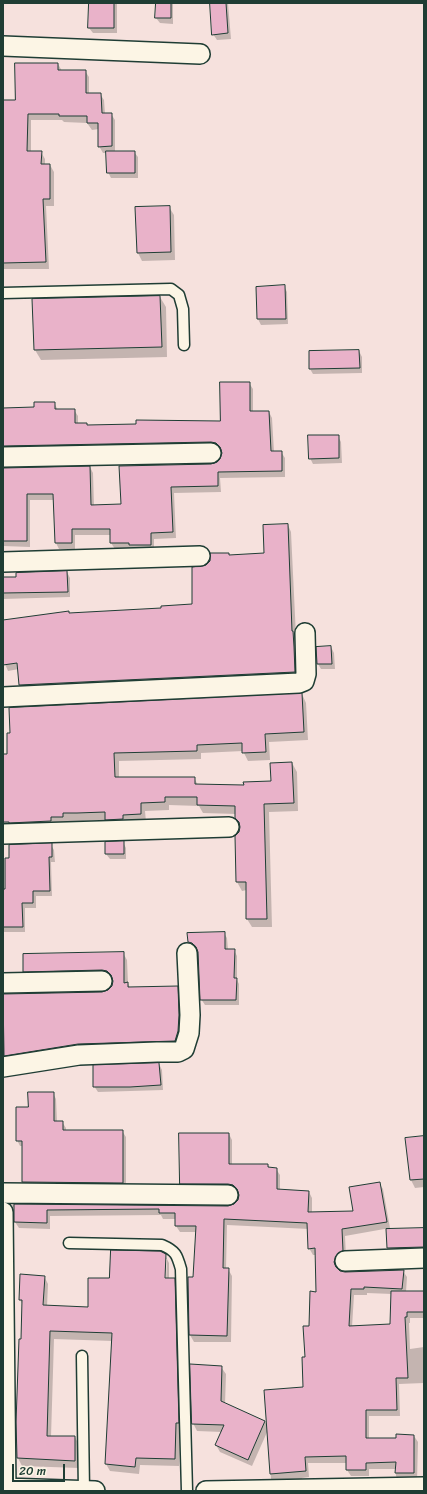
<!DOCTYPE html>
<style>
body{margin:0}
#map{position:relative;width:427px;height:1494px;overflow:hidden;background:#f6e1dd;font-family:Sriracha,sans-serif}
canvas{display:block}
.frame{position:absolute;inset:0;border:4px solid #1f3d34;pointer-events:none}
.scale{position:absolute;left:12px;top:1464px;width:53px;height:18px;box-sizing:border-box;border:2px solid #1f3d34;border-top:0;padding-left:5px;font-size:12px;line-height:14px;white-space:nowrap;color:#1f3d34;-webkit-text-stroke:3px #fcf5e5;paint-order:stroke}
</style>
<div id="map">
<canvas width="427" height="1494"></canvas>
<div class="frame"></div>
<div class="scale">20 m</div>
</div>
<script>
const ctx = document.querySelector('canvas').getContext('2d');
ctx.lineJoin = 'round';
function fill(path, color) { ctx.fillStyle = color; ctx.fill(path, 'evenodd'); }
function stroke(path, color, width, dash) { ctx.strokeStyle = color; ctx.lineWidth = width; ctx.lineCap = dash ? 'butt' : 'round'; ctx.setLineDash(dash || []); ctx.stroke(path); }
fill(new Path2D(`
 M90 3H117V33H93L89 28Z
 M157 3H173V24L160 23 156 18Z
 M211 3H228L231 39 217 40 213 34Z
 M58 64 62 71H85L89 77V94H100L104 100 105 114H111L115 120V152H134L138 157V178H111L108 172 107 153H103L99 146V129L92 130 87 123 64 122 62 120H31V152H41L45 159V165H50L54 172V206H46L49 269H3V101H16Z
 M169 207 174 215 175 260 142 261 138 253 136 208Z
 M284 286 287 292 288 324 261 325 258 319 257 288Z
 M160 297 166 307 167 357 41 360 35 350 33 300Z
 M359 351 362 357V373L313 374 310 369Z
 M249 383 253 389V412H269L272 418 274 452H281L285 458V477L220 478 221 492 174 493 176 538 154 539V551L115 549 111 543V535H75V549H59L56 543 54 500H30V547L3 546V469L90 467 93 473 94 506 122 505 217 463 221 459 223 453 221 450 215 448 3 453V409L35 408 54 403 58 410H74L78 416V424L87 426 221 422Z
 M338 436 341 442 342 463 313 464 310 458Z
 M288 525 291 532 298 678 24 691 20 685 19 669 8 671 5 664 3 659V621L68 612 70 614 162 609 193 605 207 566 229 556 265 554Z
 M67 572 70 578V597L3 599V578H17Z
 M331 647 334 653 335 669H321L318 664Z
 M302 694 306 703 308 740 269 742 270 760 248 761 243 751 201 753V759L119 761V778H194L198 785 245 786 272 782 292 763 297 772 298 811 269 812 272 927H252L247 919V890L242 891 237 882 236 836 240 832 241 826 236 818V814L203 813 199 806 169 805V810L145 811 146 822 111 828 106 820 82 821H68V825L3 830V755Z
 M123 842 126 848V859H110L106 854Z
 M51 845 54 850 55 862H51L52 896H36V908H25V932H3V890H6L10 859Z
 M224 933 227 938 228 950H234L237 956V980L239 984V1005H205L201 999 198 951 192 948 189 942Z
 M123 953 127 960 128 983 130 988 177 987 181 993 182 1022 178 1047 8 1062 5 1055 3 994 102 993 109 991 113 986V979L106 976 28 978 24 971Z
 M159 1064 162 1070 163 1090 98 1092 94 1086Z
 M53 1093 56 1099 57 1122H62L66 1128V1131H122L126 1137V1189L27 1188 23 1182V1146H20L17 1140 29 1108Z
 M229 1134 232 1140V1165H268L270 1168 276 1169 280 1175V1191L309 1192 312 1198V1213L354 1212 379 1183 383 1189 390 1228 345 1236 346 1257 339 1262 337 1269 340 1272 345 1273 403 1271 407 1277 406 1292H424V1318H410V1323H409L410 1349 424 1347V1383L399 1384 400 1416H369V1439H397L414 1436 418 1442 417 1482 400 1483 396 1476V1469H369V1476H351L347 1470V1463H308L309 1477 302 1478V1484L275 1485 271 1479 268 1430 252 1466 220 1452 216 1445 222 1432 197 1431 193 1423 221 1367 226 1374 225 1404 265 1421 268 1427 304 1388 306 1358 310 1327 317 1293 316 1255H313L309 1248V1229L227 1225 226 1269H228L232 1276 231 1342H194L190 1335 189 1278H194L196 1232H180L176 1226V1219H163L161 1215 50 1216V1229L19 1228 15 1222V1210L12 1205 228 1207 234 1205 239 1201 240 1193 238 1192 232 1190H185L181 1183ZM367 1293 392 1294 391 1325 352 1327 354 1295H367Z
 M424 1137V1187L415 1188 411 1180 406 1139Z
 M424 1229V1253L392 1254 388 1248 387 1230Z
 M165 1255 169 1263V1279H174L179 1286 182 1430H180L179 1466 140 1465 139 1474 110 1471 106 1464 113 1341 54 1339 51 1437H75L79 1445V1468L22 1466 18 1458 17 1386H18L22 1340 23 1305 20 1300 44 1276 48 1284 47 1307 89 1308 110 1279ZM165 1259H167L166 1283H164Z`), '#0003');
const building = new Path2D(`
 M89 3H114V28H88Z
 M156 3H171V18H155Z
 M210 3H226L228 33 212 35Z
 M15 63H58V70H86V93H101L102 113H112V146L98 147V123H87V116H59V114H28L27 151H42L41 164H50V199H43L46 262 3 263V100H15Z
 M106 151H135V173H107Z
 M170 206 171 252 137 253 135 207Z
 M285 285 286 319H257L256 287Z
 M160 296 162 347 34 350 32 299Z
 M359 350 360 368 309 369V351Z
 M220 382H250V411H269L271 451H282V471L218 472V486L171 487 173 532 151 533V545H129V543H110V529H72V543H55L53 494H27V541H3V468L90 466 91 505 121 504 119 466 211 464 217 462 220 459 222 453 220 447 216 443 211 442 3 446V408L34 407V402H55V409H75V423H87V425L136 424V420L220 421Z
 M308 435H339V458L309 459Z
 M288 524 292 631H293L294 647 295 672 19 685 17 663 3 665V620L69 611V613L161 608V606L192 604V567L206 565 210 561V553H229V555L264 553 263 525Z
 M67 571 68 592 3 593V577H16V573Z
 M331 646 332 664H317L316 647Z
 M302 693 304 732 265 734 266 752 242 753V743L197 745V751L114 753 115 777H195V784L244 785 243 782 271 781 270 763 292 762 294 803 264 804 267 919H246V882H236L235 836 239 832 240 827 239 822 235 818V806L197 805V797H165V802L141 803V814L123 815V819L105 820V812L77 813H63V817H51V821L9 823V822H3V754H7V733H10L9 708Z
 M124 841V854H105V842Z
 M52 843V857H49L50 891H33V903H22L23 927H3V889H5V858H9V845Z
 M225 932V949H235L234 978H237L236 1000H200L198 952 196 947 192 943 188 942 187 933Z
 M124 952V983L128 982V987L178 986 179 1015 178 1031 175 1041 78 1044 4 1056 3 994 102 992 108 990 112 986 113 981 111 975 107 971 102 970 23 972V954Z
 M159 1063 161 1085 130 1087H93V1065Z
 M28 1092H54V1121H63V1130H123V1183L22 1182V1141H16V1107H28Z
 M179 1133H229V1164H268V1167L277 1168V1189L309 1191 308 1212 353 1211 349 1187 380 1182 387 1222 342 1229 343 1251 336 1256 334 1262 336 1267 340 1271 345 1272 404 1270 402 1289 364 1287V1289H351L349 1326 390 1324 391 1291H424V1312H407V1317H405L408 1378H396L397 1410H366V1438H396V1434L414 1435V1473H395L396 1462 366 1463V1470H346V1456L305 1457 306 1471 270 1474 264 1390 303 1387 302 1357H305L303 1326H309L310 1291 316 1292 315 1248 308 1249 307 1223 224 1219 223 1268H229L227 1336 189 1335 188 1277H193L196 1226H175V1213H159V1209L47 1210V1223L14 1222V1204L228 1206 234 1204 238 1200 239 1195 237 1189 233 1185 228 1184H180Z
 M424 1136V1179L410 1180 405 1138Z
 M424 1228V1247L387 1248 386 1229Z
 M111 1250 160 1251 166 1254 165 1278H175L179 1423H176L175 1459 136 1458 135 1467 105 1464 112 1333 50 1331 47 1436H75V1461L17 1458 16 1422 19 1339H21L22 1300H19L20 1274 45 1276 43 1305 88 1307V1278H109Z
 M190 1364 222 1366 221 1401 265 1421 248 1460 215 1445 224 1425 192 1424Z`);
fill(building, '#e9b2c9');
stroke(building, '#1f3d34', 1);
const service = new Path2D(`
 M3 293 171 289 179 295 183 309 184 345
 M69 1243 162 1245C176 1251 177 1255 181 1269L187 1491
 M82 1356 84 1491`);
const minor = new Path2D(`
 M3 46 200 54
 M3 457 211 453
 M3 562 200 556
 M3 697 299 683 304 681 306 674 305 633
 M3 834 229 827
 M3 983 102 981
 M3 1067 79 1055 157 1052H178L184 1049 189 1033 190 1015 187 953
 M3 1193 228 1195
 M3 1212 6 1491
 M345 1261 424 1258
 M6 1488 95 1491
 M206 1491 424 1487`);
stroke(service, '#1f3d34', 13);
stroke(minor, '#1f3d34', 22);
stroke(service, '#fcf5e5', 10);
stroke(minor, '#fcf5e5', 19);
</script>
